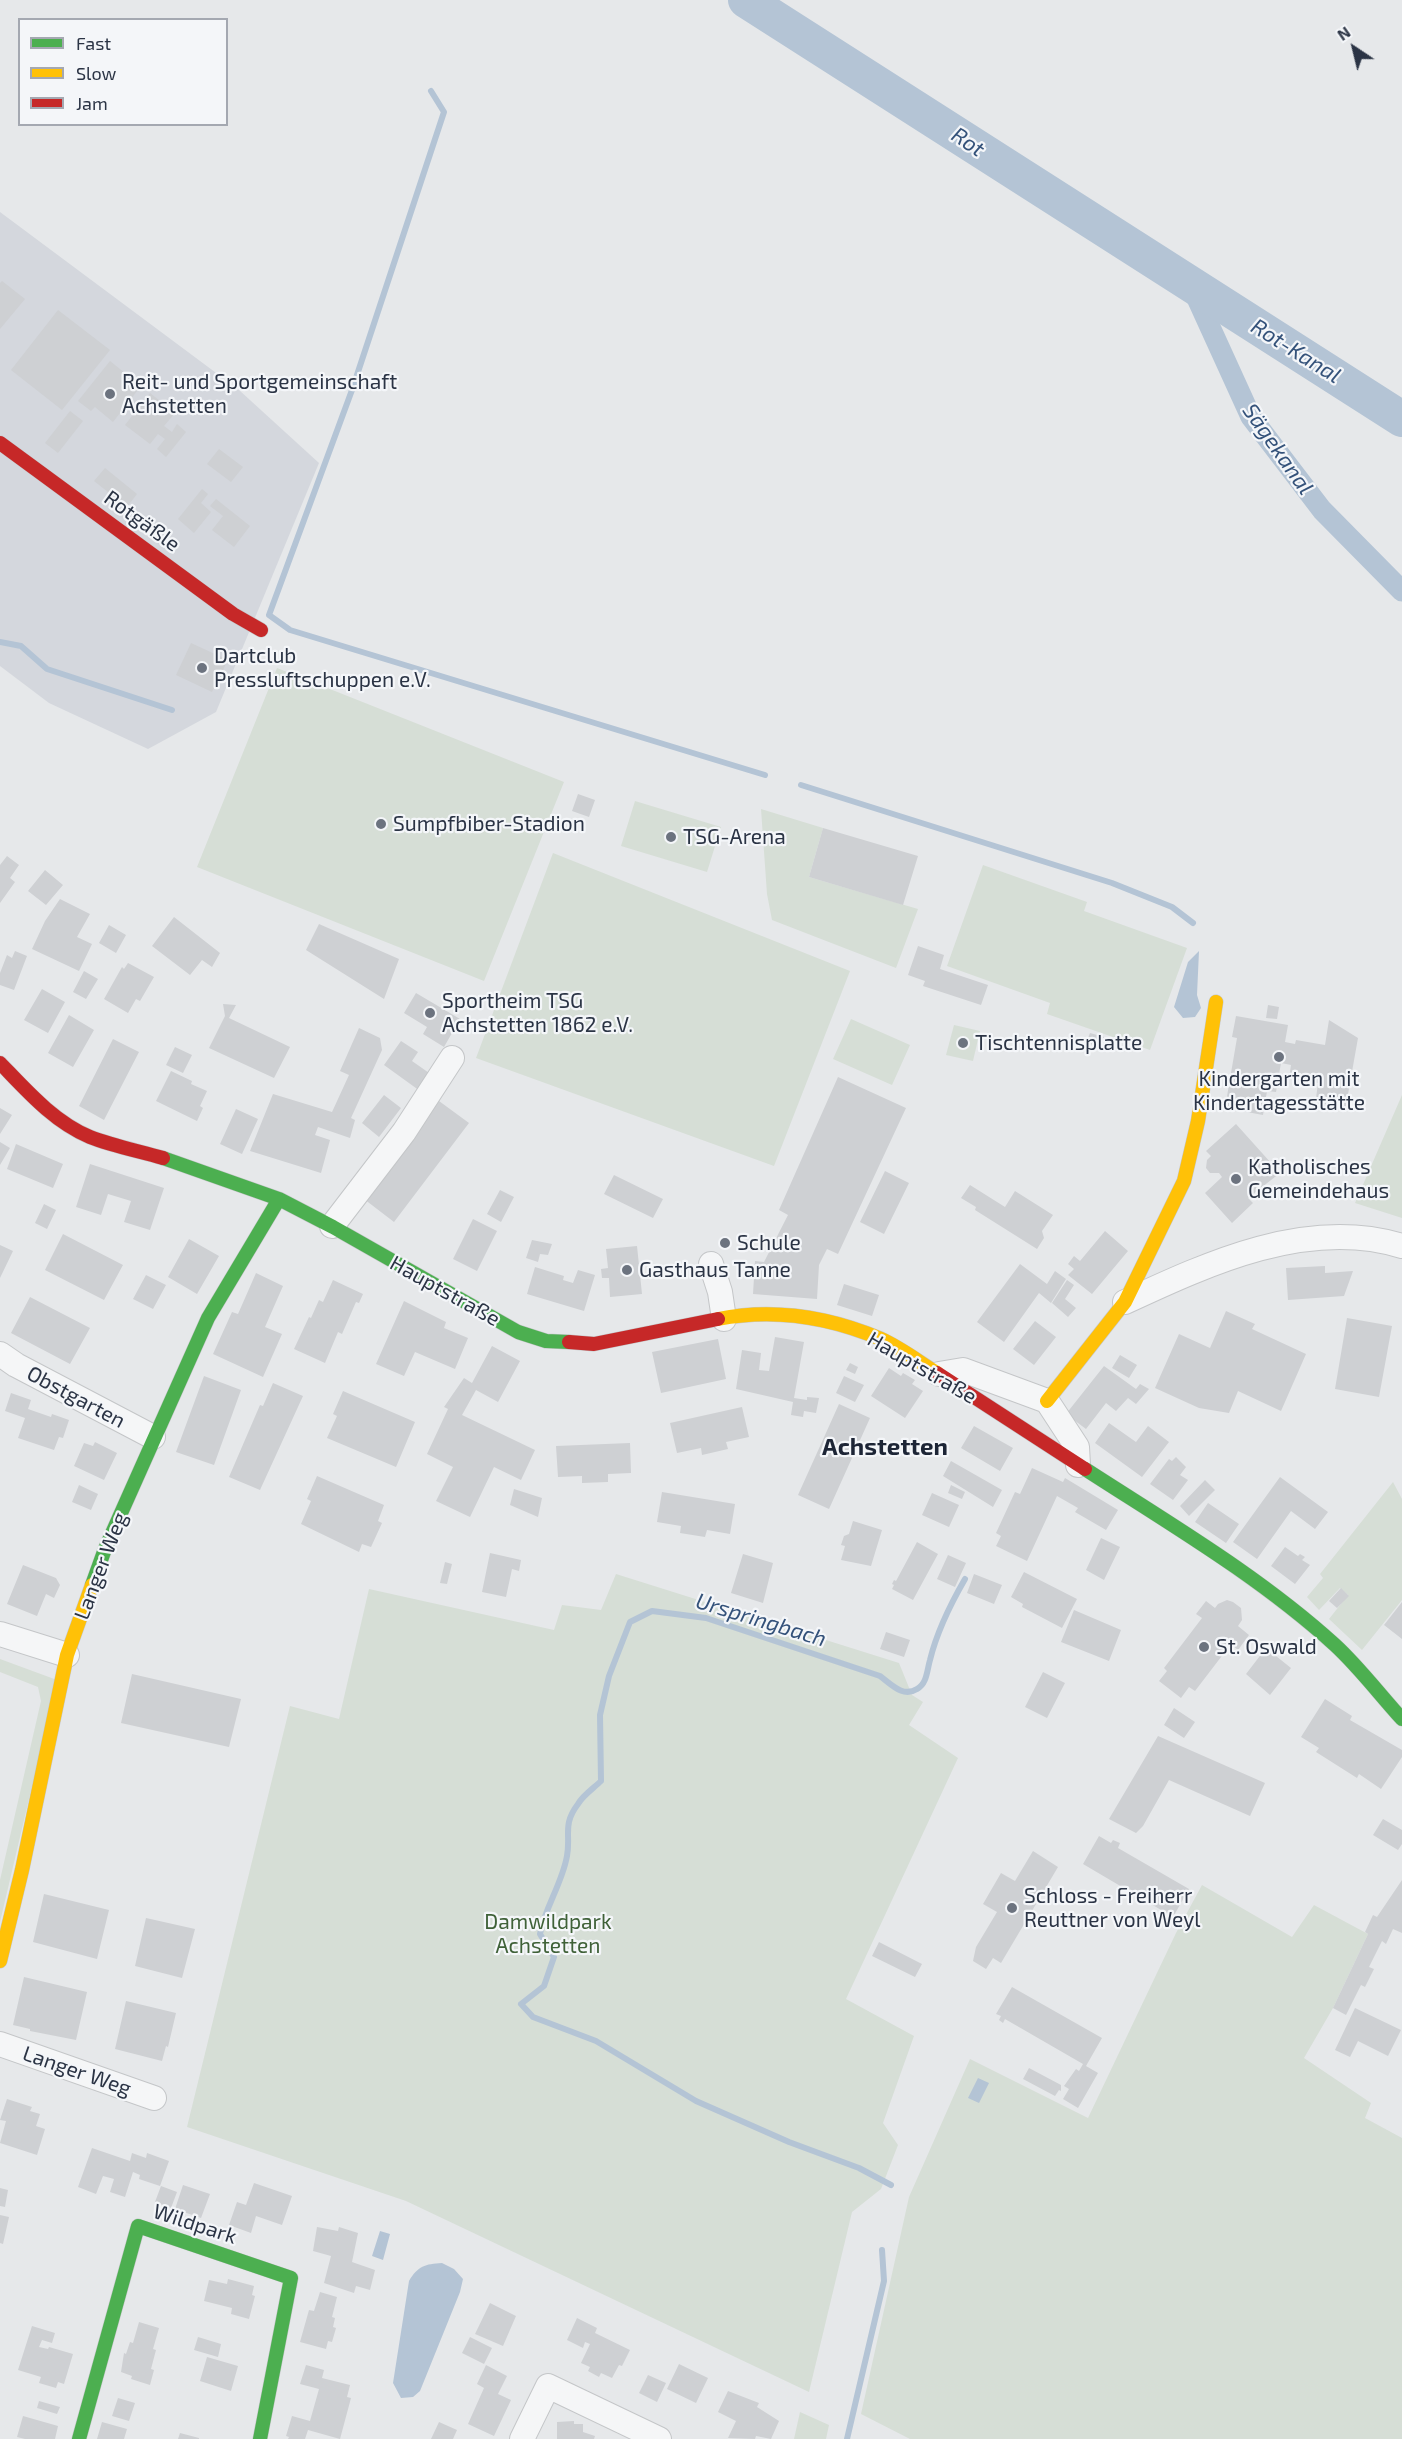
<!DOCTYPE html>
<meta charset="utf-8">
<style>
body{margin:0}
#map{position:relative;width:1402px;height:2439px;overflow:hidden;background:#e6e8ea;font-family:"Exo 2",sans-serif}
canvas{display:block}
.legend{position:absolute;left:18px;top:18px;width:210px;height:108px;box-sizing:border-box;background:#f4f6f9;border:2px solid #a4a8b1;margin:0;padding:8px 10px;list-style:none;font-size:18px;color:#2b3445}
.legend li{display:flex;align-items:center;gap:12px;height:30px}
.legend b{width:30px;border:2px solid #a4a8b1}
.north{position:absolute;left:1324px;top:18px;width:60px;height:60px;-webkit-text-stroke:4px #f4f6f9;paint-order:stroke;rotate:325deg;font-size:16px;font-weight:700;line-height:24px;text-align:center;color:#2b3445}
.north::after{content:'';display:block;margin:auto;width:21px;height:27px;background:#2b3445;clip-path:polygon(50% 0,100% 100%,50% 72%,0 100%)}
</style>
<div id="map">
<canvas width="1402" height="2439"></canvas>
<ul class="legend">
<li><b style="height:8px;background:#4caf50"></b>Fast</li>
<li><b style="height:8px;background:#ffc107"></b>Slow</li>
<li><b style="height:8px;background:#c62828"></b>Jam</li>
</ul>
<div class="north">N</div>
</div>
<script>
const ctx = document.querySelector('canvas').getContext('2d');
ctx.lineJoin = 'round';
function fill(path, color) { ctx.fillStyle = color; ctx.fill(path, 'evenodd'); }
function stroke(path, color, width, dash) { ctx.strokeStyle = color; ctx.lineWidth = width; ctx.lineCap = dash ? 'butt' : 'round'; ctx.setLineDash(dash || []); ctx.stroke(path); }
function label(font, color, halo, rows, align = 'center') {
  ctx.font = font + ' "Exo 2",sans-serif'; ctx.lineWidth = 4.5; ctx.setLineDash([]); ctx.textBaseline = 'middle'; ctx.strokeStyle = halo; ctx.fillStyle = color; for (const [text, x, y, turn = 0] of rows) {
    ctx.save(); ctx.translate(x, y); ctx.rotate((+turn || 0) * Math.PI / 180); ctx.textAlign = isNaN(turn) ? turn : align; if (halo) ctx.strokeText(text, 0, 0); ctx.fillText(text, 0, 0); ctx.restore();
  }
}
fill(new Path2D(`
 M0 212 239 390 319 463 216 712 148 749 49 703 0 666Z`), '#d4d7dd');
fill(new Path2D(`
 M277 668 564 782 484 981 197 867Z
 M635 801 721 827 707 872 621 846Z
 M761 809 823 828 809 877 918 909 896 968 772 920 767 894Z
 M553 853 850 971 774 1166 476 1058Z
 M983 865 1087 902 1084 911 1187 948 1150 1050 1047 1014 1050 1003 947 966Z
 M851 1019 910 1045 892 1085 833 1059Z
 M954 1025 980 1031 973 1061 946 1055Z
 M1402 1095V1218L1355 1203Z
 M1393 1482 1402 1499V1600L1362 1650 1329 1619 1348 1595 1340 1588 1319 1610 1307 1597 1323 1578 1320 1574Z
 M616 1574 899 1663 912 1695 923 1702 909 1725 958 1758 846 1999 914 2036 883 2123 898 2145 881 2189 852 2212 809 2392 406 2201 187 2127 290 1706 339 1719 369 1589 554 1630 562 1605 601 1610Z
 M0 1659 57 1680 0 1922V1880L41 1701 38 1687 0 1672Z
 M1202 1885 1292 1937 1314 1905 1368 1934 1333 2008 1304 2058 1371 2103 1365 2118 1402 2138V2439H910L861 2414 909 2197 970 2059 1088 2118 1176 1933Z
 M800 2412 829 2425 826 2439H794Z`), '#d6ded6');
fill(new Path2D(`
 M1199 951 1197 995 1201 1008 1195 1017 1183 1018 1174 1007 1188 962Z
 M978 2078 989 2083 979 2103 968 2098Z
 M380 2231 390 2234 383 2260 372 2256Z
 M442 2263 454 2269 463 2279 460 2292 420 2391 413 2397 401 2398 393 2383 409 2281C418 2266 425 2264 442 2263Z`), '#b4c4d5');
stroke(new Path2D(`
 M431 91 444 112 352 390 269 615 290 630 765 775
 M0 642 21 646 47 669 172 710
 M801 785 1112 883 1172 907 1193 923
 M891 2185 859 2168 789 2142 696 2101 596 2041 533 2017 521 2004 544 1986 554 1957 540 1934C545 1907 562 1884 567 1856 571 1835 562 1825 578 1804 583 1795 594 1788 601 1781L600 1715 609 1676 630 1622 652 1611 706 1618 880 1676C891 1684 903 1698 917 1689 927 1684 927 1670 930 1660 937 1631 950 1605 965 1579
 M847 2439 884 2281 882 2250`), '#b4c4d5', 6);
stroke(new Path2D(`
 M1190 283 1251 417 1322 510 1402 591`), '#b4c4d5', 21);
stroke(new Path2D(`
 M746 0 1402 419`), '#b4c4d5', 36);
fill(new Path2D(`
 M2 281 25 299 0 329V283Z
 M58 310 110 350 62 410 11 370Z
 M110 361 141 386 113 422 95 407 91 411 78 401Z
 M150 393 175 413 164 426 172 432 177 424 186 432 166 457 157 449 165 439 158 434 150 444 125 425Z
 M70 411 83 421 58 453 45 443Z
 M219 449 243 467 231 482 207 464Z
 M105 468 137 494 127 507 94 481Z
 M202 489 208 494 201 503 211 512 194 533 178 519Z
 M216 499 250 526 234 547 212 530 223 516 210 506Z
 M191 643 228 660 212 692 176 675Z
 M578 794 595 800 589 817 572 811Z
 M823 828 918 856 903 905 809 877Z
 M7 856 19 865 10 878 15 882 0 903V865Z
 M45 870 63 885 46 905 28 891Z
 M60 899 90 914 77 937 92 944 79 971 32 949 45 921Z
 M174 917 220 953 212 967 202 960 190 975 152 946Z
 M319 924 399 959 384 999 306 950Z
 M109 925 126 935 116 953 99 943Z
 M918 946 944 955 940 969 988 985 981 1005 923 986 925 981 908 975Z
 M15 951 27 956 14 990 0 985V973L7 955 12 958Z
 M128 963 154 977 140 1001 136 999 128 1013 104 999 122 967 124 969Z
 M84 971 98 979 86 999 73 992Z
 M42 989 65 1002 48 1033 24 1020Z
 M416 993 460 1019 444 1047 423 1034 427 1027 404 1013Z
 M223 1004 236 1005 229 1018 290 1047 274 1078 209 1048 225 1016Z
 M1268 1005 1279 1007 1277 1019 1266 1018Z
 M69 1015 94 1030 73 1067 48 1053Z
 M1236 1016 1288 1025 1285 1042 1295 1044 1296 1040 1325 1045 1329 1020 1358 1038 1345 1111 1315 1106 1318 1083 1289 1078 1291 1065 1281 1063 1276 1092 1267 1091 1263 1115 1225 1108 1237 1038 1232 1037Z
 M359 1028 380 1038 382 1050 351 1118 355 1120 350 1138 318 1127 315 1135 330 1140 321 1173 250 1151 273 1094 332 1112 349 1075 340 1071Z
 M1090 1033 1104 1037 1101 1047 1086 1043Z
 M113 1039 139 1052 104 1120 79 1106Z
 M401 1041 418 1052 412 1061 432 1075 420 1091 384 1065Z
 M175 1047 192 1055 183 1073 166 1065Z
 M171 1071 192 1081 191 1084 207 1091 200 1106 203 1108 197 1121 156 1101Z
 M838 1077 906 1108 838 1254 827 1249 819 1265 817 1299 753 1294 755 1261 764 1262 788 1215 779 1210Z
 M384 1095 401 1108 379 1137 362 1123Z
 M439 1101 469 1123 394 1222 364 1199Z
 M0 1108 12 1115 0 1134Z
 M236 1109 258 1119 242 1154 220 1144Z
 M1236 1124 1280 1173 1248 1198 1253 1203 1232 1223 1205 1193 1222 1177 1219 1173H1210L1206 1168 1207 1160 1211 1156 1206 1151Z
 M0 1142 10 1148 0 1165Z
 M16 1144 63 1164 53 1188 7 1169Z
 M90 1164 164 1188 150 1230 124 1222 131 1201 108 1194 101 1215 76 1207Z
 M885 1171 909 1183 884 1234 860 1222Z
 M614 1175 663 1199 653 1218 604 1194Z
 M970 1185 1005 1207 1015 1191 1053 1215 1042 1231 1044 1238 1037 1249 975 1210 976 1207 961 1198Z
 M500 1190 514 1197 501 1222 487 1214Z
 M44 1204 56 1210 47 1229 35 1223Z
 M473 1219 497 1231 477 1271 453 1259Z
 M1105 1231 1128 1251 1092 1294 1068 1275 1074 1269 1068 1264 1074 1256 1080 1261Z
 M63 1234 123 1265 104 1300 45 1270Z
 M189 1239 219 1256 197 1294 168 1277Z
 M532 1240 552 1244 548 1255 540 1254 538 1262 526 1258Z
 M0 1245 13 1251 0 1278Z
 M637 1246 642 1294 610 1297 609 1278H602L601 1269 608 1268 606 1249Z
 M1020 1264 1047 1284 1055 1271 1066 1279 1051 1303 1039 1293 1004 1342 977 1322Z
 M1325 1266V1273L1353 1271 1344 1296 1288 1300 1286 1268Z
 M535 1267 564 1276 563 1280 573 1283 578 1270 595 1275 584 1311 527 1294Z
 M256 1273 283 1286 265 1327 282 1334 263 1377 213 1354 232 1312 238 1314Z
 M146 1275 166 1285 153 1309 133 1299Z
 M333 1280 363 1294 359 1303 356 1302 342 1334 338 1332 325 1363 294 1349 309 1317 311 1318 319 1300 323 1302Z
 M1067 1280 1074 1285 1065 1299 1076 1308 1068 1317 1052 1303Z
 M844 1284 879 1295 872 1316 837 1305Z
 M30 1297 90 1328 70 1364 11 1333Z
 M404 1301 446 1322 444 1328 468 1338 455 1369 415 1352 404 1376 376 1364Z
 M1226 1311 1255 1324 1252 1329 1306 1354 1281 1411 1238 1391 1229 1413 1199 1408 1155 1388 1179 1334 1210 1348Z
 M1347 1318 1392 1326 1379 1397 1335 1389Z
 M1035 1321 1056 1337 1034 1365 1013 1349Z
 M775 1337 804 1342 794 1398 807 1400V1397L819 1398 816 1413 804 1411 803 1417 791 1415 793 1402 736 1389 742 1350 761 1353 759 1370 769 1371Z
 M718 1339 726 1379 661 1393 652 1352Z
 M492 1346 520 1361 498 1402 476 1390 462 1415 535 1450 521 1480 494 1467 470 1517 436 1501 453 1467 427 1454 448 1409 444 1407 464 1378 472 1383Z
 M1120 1355 1137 1365 1129 1378 1112 1368Z
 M850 1363 858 1367 855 1374 846 1370Z
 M1104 1366 1136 1389 1140 1384 1149 1389 1136 1404 1128 1398 1116 1411 1106 1403 1086 1429 1066 1414Z
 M889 1368 901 1376 903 1373 915 1380 912 1384 923 1391 905 1418 871 1396Z
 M204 1376 241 1390 214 1465 176 1452Z
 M844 1376 864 1385 855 1402 836 1393Z
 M273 1383 303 1396 260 1490 229 1477 260 1405 263 1406Z
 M343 1391 415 1422 396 1467 327 1438 337 1416 333 1414Z
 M11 1393 31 1400 28 1409 51 1417 52 1414 69 1420 63 1438 59 1437 54 1450 18 1438 25 1418 5 1411Z
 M839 1404 870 1418 829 1509 798 1495Z
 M742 1407 749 1437 726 1442 728 1449 702 1455 701 1448 677 1453 670 1423Z
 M1109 1423 1136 1442 1148 1426 1169 1442 1142 1477 1095 1443Z
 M974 1426 1013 1448 1000 1471 961 1448Z
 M95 1442 117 1453 104 1480 74 1466 84 1443 93 1446Z
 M630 1443 631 1473 608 1474V1482L582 1483V1476L558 1477 556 1446Z
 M1176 1457 1186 1467 1180 1475 1188 1480 1173 1500 1150 1484 1169 1459 1172 1461Z
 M951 1461 1002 1490 993 1507 943 1476Z
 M1032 1468 1063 1482 1065 1478 1118 1510 1106 1530 1075 1512 1078 1508 1057 1496 1027 1561 996 1546 1001 1536 996 1533 1015 1492 1020 1494Z
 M317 1476 384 1505 378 1521 382 1523 371 1547 362 1544 359 1552 301 1524 311 1501 307 1499Z
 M1280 1477 1328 1512 1315 1529 1291 1511 1257 1559 1233 1542Z
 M1205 1480 1215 1490 1189 1516 1180 1506Z
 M79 1485 98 1494 91 1510 72 1502Z
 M951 1485 965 1492 962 1499 948 1493Z
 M514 1489 542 1498 538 1517 510 1505Z
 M662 1492 735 1504 730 1534 707 1530 705 1537 680 1533 681 1526 657 1522Z
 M932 1493 959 1505 949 1527 922 1515Z
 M1208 1503 1239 1524 1226 1543 1195 1522Z
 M853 1521 882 1530 871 1566 841 1560 845 1546 841 1545 844 1536 849 1534Z
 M1101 1538 1120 1547 1104 1580 1086 1570Z
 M917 1542 938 1554 913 1600 892 1589 894 1585 892 1584 894 1580 896 1581Z
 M1285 1547 1298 1556 1300 1554 1305 1557 1302 1560 1310 1565 1295 1584 1271 1566Z
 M490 1553 521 1560 519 1571 512 1569 506 1597 482 1592Z
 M743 1554 773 1563 763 1603 731 1593Z
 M948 1555 966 1563 955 1587 937 1579Z
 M445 1562 452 1564 447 1584 440 1583Z
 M23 1565 56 1578 60 1585 54 1598 46 1594 37 1616 7 1604Z
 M1024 1572 1077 1599 1062 1628 1022 1607 1023 1604 1011 1597Z
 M974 1574 1002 1585 994 1604 967 1593Z
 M1341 1588 1349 1596 1337 1608 1329 1601Z
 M1227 1600 1233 1602 1241 1608 1242 1620 1238 1626 1249 1635 1238 1650 1231 1644 1195 1691 1189 1687 1181 1698 1159 1681 1167 1671 1164 1668 1202 1618 1196 1614 1206 1601 1215 1608 1218 1604Z
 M1402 1602V1639L1384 1625Z
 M1074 1610 1121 1630 1109 1661 1061 1642Z
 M886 1632 910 1640 904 1657 880 1649Z
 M1266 1648 1291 1668 1270 1695 1246 1674Z
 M1043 1672 1065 1683 1047 1718 1025 1707Z
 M132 1674 241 1699 229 1747 121 1723Z
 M1325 1699 1352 1716 1350 1720 1402 1750V1757L1381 1789 1359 1774 1357 1778 1316 1752 1319 1748 1301 1737Z
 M1174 1708 1195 1722 1184 1738 1164 1725Z
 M1158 1736 1265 1783 1250 1816 1169 1780 1143 1826 1136 1833 1109 1819Z
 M1383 1819 1402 1830V1844L1398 1850 1373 1835Z
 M1099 1836 1111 1843 1113 1840 1120 1843 1118 1848 1189 1889 1173 1917 1083 1864Z
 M1033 1851 1058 1867 1001 1963 993 1958 986 1969 973 1961 976 1947 997 1912 983 1904 1001 1873 1015 1881Z
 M1402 1880V1933L1393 1929 1386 1944 1382 1941 1369 1967 1374 1969 1365 1987 1361 1985 1346 2015 1333 2008 1368 1934 1365 1932 1373 1915 1377 1917Z
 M44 1894 109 1910 97 1959 33 1942Z
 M146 1918 195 1929 182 1978 135 1966Z
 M879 1942 922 1964 915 1977 872 1956Z
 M24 1977 87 1992 76 2040 30 2031V2029L13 2025Z
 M1012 1987 1102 2038 1086 2066 1098 2073 1078 2108 1063 2099 1069 2089 1064 2086 1076 2069 1079 2071 1083 2064 1005 2019 1003 2023 999 2020 1001 2016 996 2014Z
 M126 2001 176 2013 168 2047 166 2046 162 2061 115 2049Z
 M1355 2008 1401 2030 1388 2056 1358 2041 1350 2057 1335 2050Z
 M1029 2068 1061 2085V2091L1059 2090 1055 2096 1023 2079Z
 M7 2099 32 2107 30 2111 40 2114 36 2126 45 2129 37 2155 0 2143 6 2121 0 2120Z
 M92 2148 130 2161 132 2153 146 2158 147 2153 169 2161 160 2186 139 2179 140 2175 133 2172 125 2197 110 2192 114 2179 103 2176 96 2194 78 2187Z
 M254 2183 292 2196 282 2225 256 2216 251 2233 229 2225 237 2202 246 2205Z
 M183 2185 210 2194 201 2218 175 2209Z
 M161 2186 177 2192 171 2208 155 2202Z
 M0 2188 8 2190 5 2207 0 2206Z
 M0 2215 9 2217 3 2244 0 2243Z
 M317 2227 338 2231 339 2227 358 2233 352 2262 375 2270 370 2290 356 2286 354 2293 324 2283 331 2256 313 2251Z
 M228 2279 254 2286 252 2295 255 2296 249 2319 231 2314 232 2308 204 2301 209 2280 227 2284Z
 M320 2292 337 2297 332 2317 335 2318 333 2327 336 2328 332 2342 328 2341 326 2349 300 2342 309 2310 314 2311Z
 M490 2303 516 2316 503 2346 475 2334Z
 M577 2318 597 2328 595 2333 630 2350 622 2366 619 2365 612 2378 601 2373 599 2377 588 2371 590 2367 581 2363 590 2344 585 2342 583 2348 567 2340Z
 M139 2322 159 2328 153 2349 156 2350 151 2369 154 2370 150 2385 131 2379 132 2376 121 2372 124 2353 126 2354 130 2342 133 2343Z
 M32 2326 55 2333 52 2343 42 2340 39 2347 48 2349 49 2347 73 2354 64 2384 58 2382 56 2388 39 2383 41 2377 18 2370Z
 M198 2337 221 2344 218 2357 194 2350Z
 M470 2337 492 2348 484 2364 462 2353Z
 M207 2357 238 2366 231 2391 200 2381Z
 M679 2364 708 2378 696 2403 667 2389Z
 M306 2365 324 2370 322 2378 350 2385 347 2397 351 2398 340 2439 308 2430 305 2439H288L289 2437 286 2436 292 2416 310 2421 319 2389 300 2384Z
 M486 2365 507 2376 498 2394 511 2400 494 2436 468 2424 484 2388 477 2384Z
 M648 2375 666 2383 657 2402 639 2393Z
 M728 2391 759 2403 757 2407 779 2421 771 2439 756 2436 755 2439 728 2438 736 2421 718 2412Z
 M118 2398 135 2403 129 2421 112 2416Z
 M39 2401 60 2407 57 2414 37 2408Z
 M23 2416 58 2426 55 2439H25L17 2437Z
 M574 2421V2424H583V2432L595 2436 594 2439H557V2422Z
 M102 2422 127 2429 124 2439H97Z
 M439 2422 457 2430 453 2439H431Z
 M180 2433 199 2438V2439H178Z`), '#ced0d3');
const street = new Path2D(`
 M332 1226 404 1132 452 1058
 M711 1264 720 1292 724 1319
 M1125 1302C1209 1263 1308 1217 1402 1246
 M0 1354 16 1365 153 1437
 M939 1374 963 1370 1047 1401 1077 1447 1078 1465
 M0 1634 67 1655
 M0 2044 154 2098
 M522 2439 548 2386 659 2439`);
const fast = new Path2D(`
 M163 1158 279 1199 333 1227 518 1332 546 1341 569 1342
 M1085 1469C1170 1524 1259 1576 1335 1645 1359 1667 1380 1695 1402 1719
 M92 1585 105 1549 208 1318 279 1199
 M79 2439 138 2226 291 2278 260 2439`);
const slow = new Path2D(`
 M718 1319C774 1308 829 1317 881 1339 901 1348 919 1362 937 1373
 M1047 1401 1125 1302 1184 1181 1198 1121 1216 1002
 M0 1961 22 1870 67 1655 92 1585`);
const jam = new Path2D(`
 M0 443 233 614 261 630
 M0 1063C27 1091 54 1122 90 1137 113 1146 139 1151 163 1158
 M569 1342 594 1344 718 1319
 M937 1373 1085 1469`);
stroke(street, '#c4c6c8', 26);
stroke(fast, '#c4c6c8', 15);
stroke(slow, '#c4c6c8', 15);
stroke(jam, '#c4c6c8', 15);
stroke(street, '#f5f6f7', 24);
stroke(fast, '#4caf50', 14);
stroke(slow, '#ffc107', 14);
stroke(jam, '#c62828', 14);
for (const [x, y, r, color] of [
 [110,394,6,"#6c737f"],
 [202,668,6,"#6c737f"],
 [381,824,6,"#6c737f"],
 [671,837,6,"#6c737f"],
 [430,1013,6,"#6c737f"],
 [963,1043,6,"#6c737f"],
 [1279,1057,6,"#6c737f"],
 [1236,1179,6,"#6c737f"],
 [725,1243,6,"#6c737f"],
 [627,1270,6,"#6c737f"],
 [1204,1647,6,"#6c737f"],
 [1012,1908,6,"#6c737f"]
]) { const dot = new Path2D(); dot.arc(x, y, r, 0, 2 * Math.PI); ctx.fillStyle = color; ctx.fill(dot); stroke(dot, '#f4f6f9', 2); }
label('21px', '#2b3445', '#f4f6f9', [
 ["Reit- und Sportgemeinschaft",122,382],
 ["Achstetten",122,406],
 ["Dartclub",214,656],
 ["Pressluftschuppen e.V.",214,680],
 ["Sumpfbiber-Stadion",393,824],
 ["TSG-Arena",683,837],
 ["Sportheim TSG",442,1001],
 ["Achstetten 1862 e.V.",442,1025],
 ["Tischtennisplatte",975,1043],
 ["Kindergarten mit",1279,1079,"center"],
 ["Kindertagesstätte",1279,1103,"center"],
 ["Katholisches",1248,1167],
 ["Gemeindehaus",1248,1191],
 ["Schule",737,1243],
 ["Gasthaus Tanne",639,1270],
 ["St. Oswald",1216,1647],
 ["Schloss - Freiherr",1024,1896],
 ["Reuttner von Weyl",1024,1920]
], 'left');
label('21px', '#2b3445', '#f4f6f9', [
 ["Rotgäßle",142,521,36],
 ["Hauptstraße",445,1291,29],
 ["Hauptstraße",922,1368,30],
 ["Obstgarten",76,1397,28],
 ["Langer Weg",101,1566,-69],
 ["Langer Weg",77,2071,19],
 ["Wildpark",195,2224,18]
]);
label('21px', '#3f6138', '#f4f6f9', [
 ["Damwildpark",548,1922],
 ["Achstetten",548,1946]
]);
label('italic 22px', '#34527a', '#f4f6f9', [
 ["Rot",968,142,33],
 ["Rot-Kanal",1296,351,32],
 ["Sägekanal",1278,449,55],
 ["Urspringbach",761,1620,17]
]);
label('bold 24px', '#1d2536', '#f4f6f9', [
 ["Achstetten",885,1447]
]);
</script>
